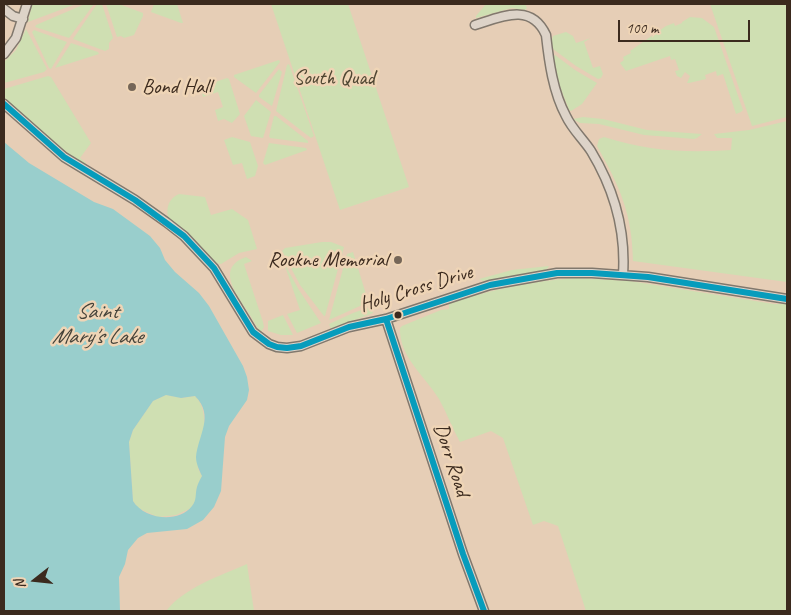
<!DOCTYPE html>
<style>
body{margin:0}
#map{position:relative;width:791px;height:615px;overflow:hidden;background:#e2d4c3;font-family:Caveat,sans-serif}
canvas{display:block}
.frame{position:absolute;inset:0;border:5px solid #3b2a1e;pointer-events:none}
.north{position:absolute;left:10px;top:555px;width:50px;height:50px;-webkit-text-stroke:4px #efd5b6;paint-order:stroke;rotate:254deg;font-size:14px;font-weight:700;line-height:20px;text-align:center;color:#3b2a1e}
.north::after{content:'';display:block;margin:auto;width:18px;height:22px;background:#3b2a1e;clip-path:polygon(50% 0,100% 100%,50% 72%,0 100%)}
.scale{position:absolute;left:618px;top:20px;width:132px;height:22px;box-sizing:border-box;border:2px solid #3b2a1e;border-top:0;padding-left:6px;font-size:15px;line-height:18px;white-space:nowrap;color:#3b2a1e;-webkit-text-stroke:4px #efd5b6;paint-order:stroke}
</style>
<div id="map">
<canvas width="791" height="615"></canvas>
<div class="frame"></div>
<div class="north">N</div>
<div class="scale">100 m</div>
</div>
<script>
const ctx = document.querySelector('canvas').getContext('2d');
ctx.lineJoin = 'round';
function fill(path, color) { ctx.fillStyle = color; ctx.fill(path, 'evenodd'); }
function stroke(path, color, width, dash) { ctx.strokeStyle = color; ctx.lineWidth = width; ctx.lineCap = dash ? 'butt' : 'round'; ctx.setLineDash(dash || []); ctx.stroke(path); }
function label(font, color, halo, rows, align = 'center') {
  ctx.font = font + ' Caveat,sans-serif'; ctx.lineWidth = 5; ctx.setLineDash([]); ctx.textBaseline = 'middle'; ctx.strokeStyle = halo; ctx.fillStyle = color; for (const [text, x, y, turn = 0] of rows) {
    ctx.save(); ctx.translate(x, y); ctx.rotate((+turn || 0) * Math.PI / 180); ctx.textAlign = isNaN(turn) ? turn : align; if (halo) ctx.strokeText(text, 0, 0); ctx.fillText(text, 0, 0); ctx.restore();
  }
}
fill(new Path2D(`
 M4 4H787V611H4Z`), '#e6ceb6');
fill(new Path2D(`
 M32 4H76L28 22Z
 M85 4H94L69 38 35 27 36 25Z
 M97 4H102L113 38 109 43V49L105 51 73 39Z
 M106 4H119L143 13V16L134 35 124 38 121 36 117 37Z
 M154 4H177L183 23H181L151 12Z
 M271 4H348L409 187 340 210Z
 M486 4H525L527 8 525 10 512 8 476 18V16Z
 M710 4H787V117L752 126Z
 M690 17 702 18 714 27 743 110 741 112 736 114 723 74 717 76 716 71 705 75 706 79 689 83H687L690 76 685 72 681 78 677 76 675 71 679 70 675 59 671 60 670 56 626 71 620 63 624 60 623 57 631 53 630 51 666 26 674 23 675 26 682 23V22Z
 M26 29 47 69 44 72 4 83V62L16 50Z
 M34 30 67 42 51 69 49 68 32 32Z
 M566 32 573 36 576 43 591 38 584 42 593 68 600 66 603 74 601 78 598 79 576 66 553 49 551 43 553 36Z
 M71 43 98 52 99 54 55 68Z
 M555 55 575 70 597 83 582 104 571 111 569 110 557 79 553 57Z
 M279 60 280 62 256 93 234 77V75Z
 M289 64 314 136 311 138 276 111 287 65Z
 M279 69 282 72 272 106 259 97V95Z
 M48 76 51 77 91 143 80 158 86 163 84 166 47 139 21 114 4 99V89Z
 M227 78 229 79 240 114 232 123 224 119 218 121 215 110 223 107 218 92 203 97 201 90 210 87 209 84Z
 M256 100 271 112 263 138 251 136 244 116Z
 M276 116 308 141V143L270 138 269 136 274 116Z
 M583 117 603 119 647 130 702 134 697 138 694 139 644 135 599 124 580 123 573 119Z
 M787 121V282L633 261C632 213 620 187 597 146L599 139 604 137C647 151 686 153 731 150L732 138H717L714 134 749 130Z
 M232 137 250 142 258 166 255 176 247 179 242 163 233 165 224 140Z
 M269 143 306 148 307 150 265 165 263 163Z
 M179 194 205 197 211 215 232 209 248 220 257 249 239 253 221 264 216 263 193 239 168 217C166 207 169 198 179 194Z
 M322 242H331L344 247 325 316H324L300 285 282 251 285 248Z
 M353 252 369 304 360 306 329 320 347 254Z
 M246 257 252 261 244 264 263 322 264 327 261 332C255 325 251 316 246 309 234 291 217 267 246 257Z
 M284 263 299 290 321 323 297 333 287 314 300 310Z
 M549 266 547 269 540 272 483 281 479 279 512 270Z
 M575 278 630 281 774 304H787V611H586L558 526 544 521 533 525 503 438 491 431 460 442C452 428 447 413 439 399 425 376 399 357 400 328L402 326 441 310 449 309V303C490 290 532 281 575 278Z
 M367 308 372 309 373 313 331 329 329 324 353 313Z
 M283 315 293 335H281L268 331V321Z
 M166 395 182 398 195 396C212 413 201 447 198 469L202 476 197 487 196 500 191 508 176 515 158 517 138 508 133 501 129 442 133 430 153 401Z
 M247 564 254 611H166C185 587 220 576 247 564Z`), '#cfdfb2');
fill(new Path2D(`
 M4 142 29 163 94 202 113 209 150 236 160 248 165 260 175 272 199 293 209 306 243 366 247 377 249 390 247 400 229 426 225 437 221 491 214 507 203 520 187 529 147 533 138 538 128 550 125 564 119 577 120 611H4ZM166 395 181 398 195 396C215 416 198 435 196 457 196 463 199 470 202 476 200 480 198 483 197 487 195 494 197 500 192 506 178 524 144 519 133 501L129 442 133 430 153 401Z`), '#99cecc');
const street = new Path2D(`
 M4 9 13 16 23 19
 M475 25C501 17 531 2 546 35 549 62 553 92 566 116 572 129 583 139 591 151 614 189 626 230 623 275
 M4 54 16 38 27 4
 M4 104 64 157 135 200 166 222 184 236 214 268 253 332 269 344 277 347 287 348 301 346 349 327 386 319 490 285 557 273H592L648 277 787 299
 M386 319 463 554 484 611`);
stroke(street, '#81786d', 11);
stroke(street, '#ddd3c8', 8);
stroke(new Path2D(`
 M4 104 64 157 135 200 184 236 214 268 253 332 269 344 277 347 287 348 301 346 349 327 386 319 490 285 557 273H592L648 277 787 299
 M386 319 463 554 484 611`), '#069cbc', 6);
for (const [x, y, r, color] of [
 [132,87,5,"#756658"],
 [398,260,5,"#756658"],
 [398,315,4.5,"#3b2a1e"]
]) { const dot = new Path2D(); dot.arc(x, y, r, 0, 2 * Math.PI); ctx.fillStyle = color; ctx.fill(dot); stroke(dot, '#efd5b6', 2); }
label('21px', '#4f4632', '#efd5b6', [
 ["South Quad",334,78]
]);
label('21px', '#3b2a1e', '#efd5b6', [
 ["Bond Hall",142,87],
 ["Rockne Memorial",388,260,"right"]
], 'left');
label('21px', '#3b2a1e', '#efd5b6', [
 ["Holy Cross Drive",416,289,-17],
 ["Dorr Road",451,460,72]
]);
label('italic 22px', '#444239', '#efd5b6', [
 ["Saint",97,312],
 ["Mary's Lake",97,337]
]);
</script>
